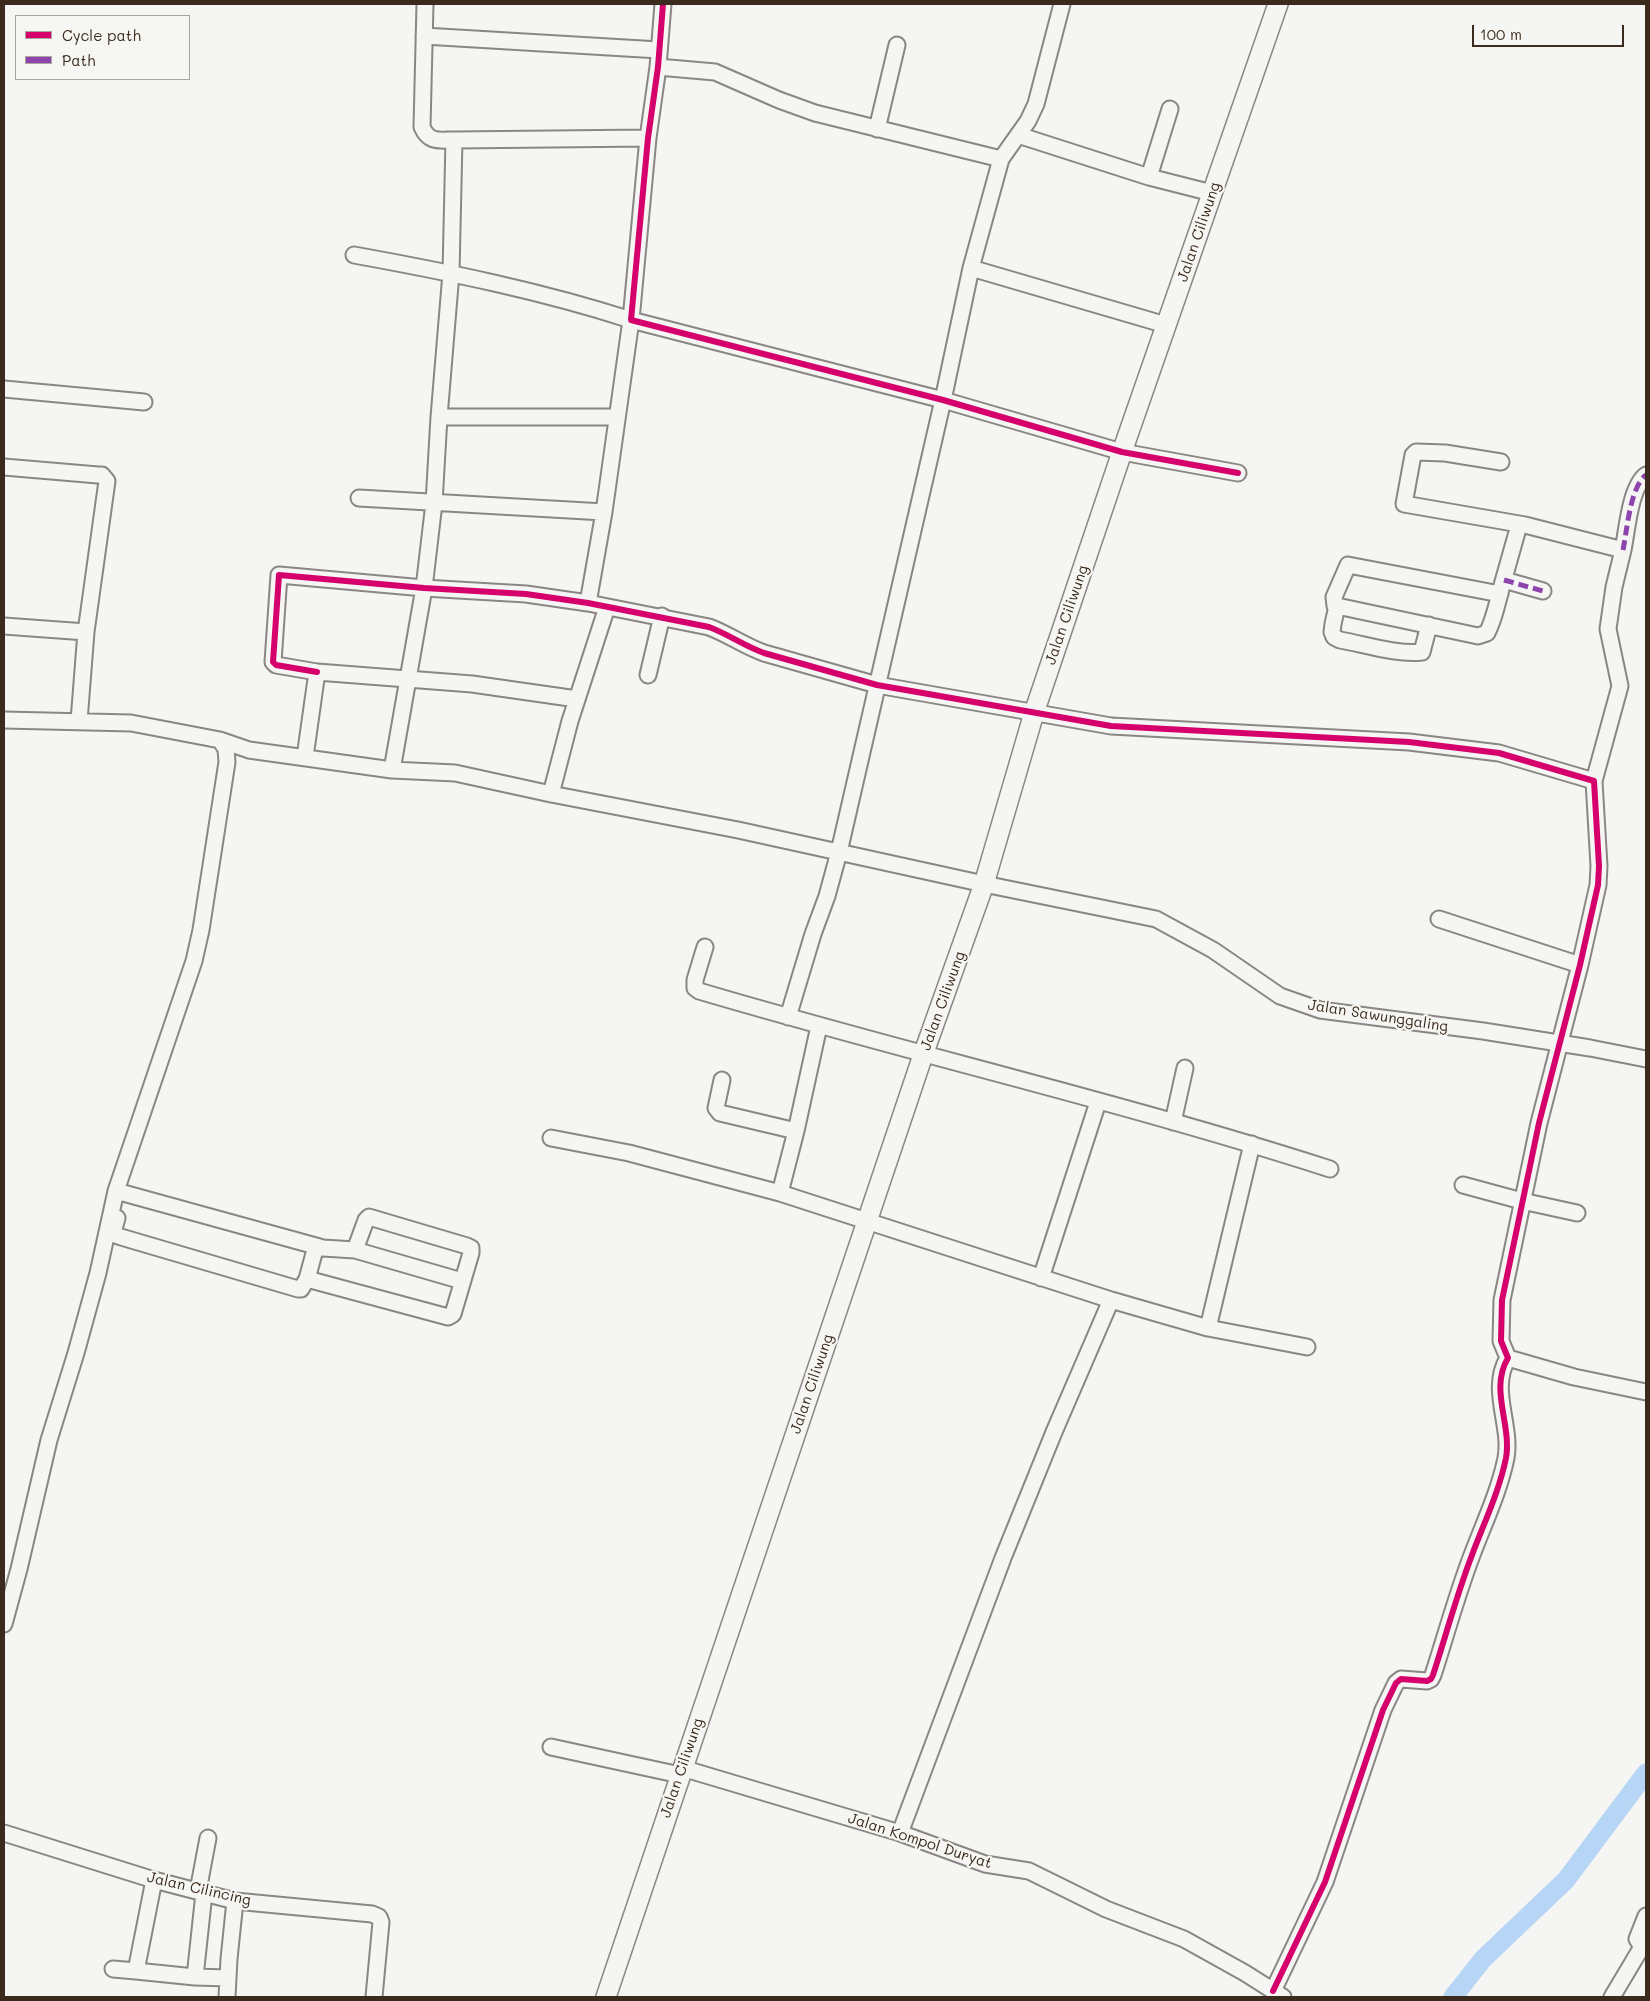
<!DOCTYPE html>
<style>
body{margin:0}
#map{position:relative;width:1650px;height:2001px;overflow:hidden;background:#f5f5f3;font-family:Mali,sans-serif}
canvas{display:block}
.frame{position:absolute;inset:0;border:5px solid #3b2a1e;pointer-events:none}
.legend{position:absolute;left:15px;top:15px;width:175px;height:65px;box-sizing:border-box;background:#f6f6f2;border:1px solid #aba49d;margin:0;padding:6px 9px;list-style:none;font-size:15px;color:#3b2a1e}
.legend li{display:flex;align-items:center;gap:10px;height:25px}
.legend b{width:25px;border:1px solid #aba49d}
.scale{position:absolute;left:1472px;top:25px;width:152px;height:22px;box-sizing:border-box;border:2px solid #3b2a1e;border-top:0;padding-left:6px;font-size:15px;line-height:18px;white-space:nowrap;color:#3b2a1e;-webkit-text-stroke:4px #f6f6f2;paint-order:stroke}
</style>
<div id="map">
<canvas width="1650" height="2001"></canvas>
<div class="frame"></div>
<ul class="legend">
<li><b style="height:6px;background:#d6006c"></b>Cycle path</li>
<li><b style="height:6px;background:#8e44ad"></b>Path</li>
</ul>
<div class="scale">100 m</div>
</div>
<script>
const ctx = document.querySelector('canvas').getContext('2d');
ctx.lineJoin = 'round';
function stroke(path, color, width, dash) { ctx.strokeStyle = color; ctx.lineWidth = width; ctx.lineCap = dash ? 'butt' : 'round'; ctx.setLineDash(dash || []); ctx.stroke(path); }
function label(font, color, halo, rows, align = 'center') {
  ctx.font = font + ' Mali,sans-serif'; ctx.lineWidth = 4.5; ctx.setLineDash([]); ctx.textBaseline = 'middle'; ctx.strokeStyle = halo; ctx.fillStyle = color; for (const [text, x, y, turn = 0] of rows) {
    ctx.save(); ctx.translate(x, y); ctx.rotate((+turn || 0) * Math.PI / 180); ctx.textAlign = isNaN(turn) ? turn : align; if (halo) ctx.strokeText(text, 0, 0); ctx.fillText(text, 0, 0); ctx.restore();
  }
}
stroke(new Path2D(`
 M1453 1997 1483 1959 1566 1880 1646 1773`), '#b7d6f6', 19);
const minor = new Path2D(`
 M663 4 658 67 648 138 631 320 943 400 1122 452 1238 473
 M424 36 659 50
 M658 67 715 72 779 100 815 113 1001 159 1028 121 1036 104 1062 4
 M877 129 897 45
 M1018 135 1149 177 1212 193
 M454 140 648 138
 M1149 177 1170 109
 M354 255C448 272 541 291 631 320L604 512 588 603
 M971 268 1166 325
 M4 389 144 402
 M439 417H617
 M1501 462 1445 453 1416 452 1413 455 1404 504 1525 525 1623 550 1614 587 1608 629 1620 686 1594 781
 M4 467 98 475H102L107 481 86 632 79 721
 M359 498 604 512
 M1623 550C1627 531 1630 487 1646 475
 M1504 580 1543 591
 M1500 594 1348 565 1334 597 1335 606H1337L1478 636 1487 633C1494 620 1497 604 1501 589 1507 567 1513 546 1519 525
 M1337 606 1333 624 1332 632 1334 637 1340 640C1364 644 1397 655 1422 652L1429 625
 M4 626 86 632
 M317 672 276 665 273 662 279 575 424 588 526 594 588 603 709 627C728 634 744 646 764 653L877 685 1111 726 1409 742 1499 753 1594 781 1599 866 1598 885 1580 965 1539 1123 1502 1300 1501 1341 1508 1358C1489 1389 1512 1425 1506 1458 1499 1492 1484 1523 1472 1555 1457 1594 1446 1635 1433 1675L1431 1679 1427 1681 1401 1679 1396 1683 1383 1710 1325 1882 1273 1991
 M648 675 662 616
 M4 720 131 723 220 740 249 750 392 770 455 773 551 794 738 830 984 884 1156 919 1213 950 1280 996 1320 1010 1483 1031 1590 1048 1646 1059
 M305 757 317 672 472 684 577 699
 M392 770 424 588 434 503 439 417 451 273 454 140C439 140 429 143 422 127L425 4
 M551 794 570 721 607 607
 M1439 919 1580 965
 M705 947 695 980V988L699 991C908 1053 1122 1102 1330 1169
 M788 1017 813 934 827 896 839 852 943 400 971 268 1001 159
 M722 1080 716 1108 720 1113 796 1131
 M1173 1122 1185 1068
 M551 1138 629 1153 780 1193 1111 1300 1208 1328 1307 1347
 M1463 1185 1522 1201 1577 1213
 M116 1191 323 1248 355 1250 462 1281
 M780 1193 796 1131 819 1026
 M117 1218 114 1229 115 1235 121 1237 298 1289H301L307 1279 316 1246
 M1041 1278 1098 1102
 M307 1279 448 1317 453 1314 471 1253V1248L467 1246 369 1217 366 1220 355 1250
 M1208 1328 1252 1144
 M1508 1358 1574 1377 1646 1392
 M4 1624 19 1569 49 1440 76 1353 98 1273 116 1191 194 961 201 930 227 762 226 749 220 740
 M551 1747 680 1775
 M682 1768 900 1833 985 1864 1029 1871 1106 1909 1184 1939 1245 1973 1283 1997
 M4 1833 154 1880 235 1901 372 1914 379 1917 381 1922 374 1997
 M900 1833 1003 1558 1054 1432 1111 1300
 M154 1880 136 1971 195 1977 204 1893
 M198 1891 208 1838
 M1642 1947 1637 1939 1646 1916
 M113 1969 136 1971
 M195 1977 228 1978
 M227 1997 229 1959 235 1901
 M1612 1997 1640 1950 1642 1947H1646`);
const major = new Path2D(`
 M606 1997 923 1055 984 884 1034 713 1122 452 1278 4`);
stroke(minor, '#8a8683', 19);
stroke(major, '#8a8683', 22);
stroke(minor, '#f5f5f3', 15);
stroke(major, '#f5f5f3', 19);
stroke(new Path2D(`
 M1623 550C1627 531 1630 487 1646 475
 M1504 580 1543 591`), '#8e44ad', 5, [10, 5]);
stroke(new Path2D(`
 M663 4 658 67 648 138 631 320 943 400 1122 452 1238 473
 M317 672 276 665 273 662 279 575 424 588 526 594 588 603 709 627C728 634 744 646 764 653L877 685 1111 726 1409 742 1499 753 1594 781 1599 866 1598 885 1580 965 1539 1123 1502 1300 1501 1341 1508 1358C1489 1389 1512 1425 1506 1458 1499 1492 1484 1523 1472 1555 1457 1594 1446 1635 1433 1675L1431 1679 1427 1681 1401 1679 1396 1683 1383 1710 1325 1882 1273 1991`), '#d6006c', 6);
label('15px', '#3b2a1e', '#f6f6f2', [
 ["Jalan Ciliwung",1199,232,-71],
 ["Jalan Ciliwung",1067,615,-71],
 ["Jalan Ciliwung",943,1001,-70],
 ["Jalan Sawunggaling",1378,1016,9],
 ["Jalan Ciliwung",812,1384,-71],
 ["Jalan Ciliwung",682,1768,-71],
 ["Jalan Kompol Duryat",920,1841,18],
 ["Jalan Cilincing",199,1889,13]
]);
</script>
